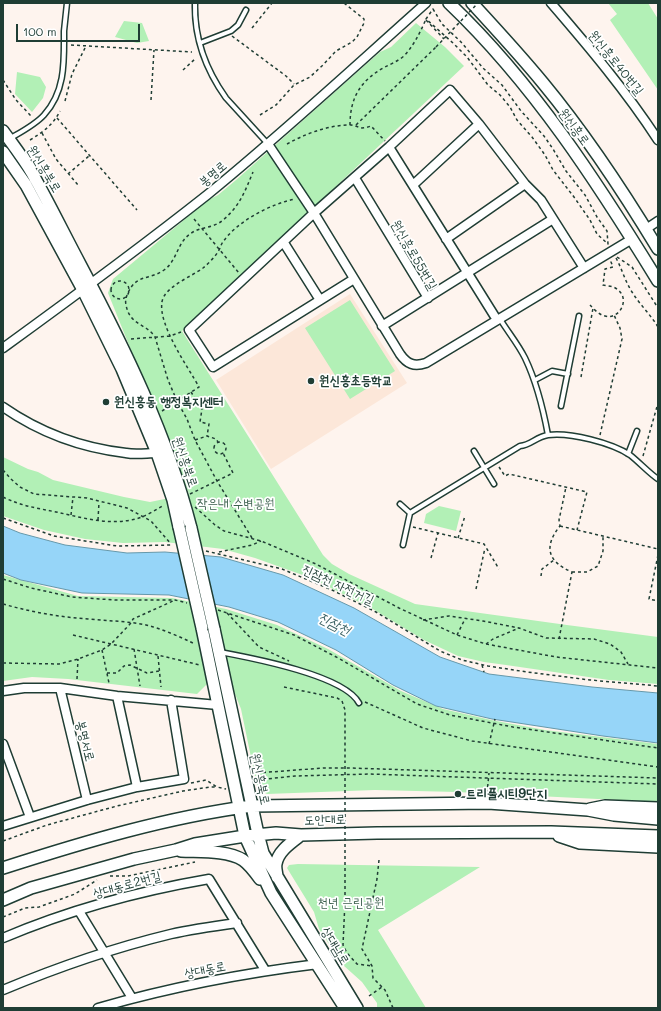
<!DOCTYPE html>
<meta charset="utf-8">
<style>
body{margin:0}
#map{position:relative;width:661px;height:1011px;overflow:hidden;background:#fef4ee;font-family:Mali,sans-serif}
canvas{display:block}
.frame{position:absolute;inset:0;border:4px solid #1f3d34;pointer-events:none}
.scale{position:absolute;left:16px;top:24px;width:124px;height:18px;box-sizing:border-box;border:2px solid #1f3d34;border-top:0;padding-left:5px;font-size:12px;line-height:14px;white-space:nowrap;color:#1f3d34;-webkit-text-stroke:3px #fff;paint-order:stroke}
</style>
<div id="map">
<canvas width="661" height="1011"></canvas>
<div class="frame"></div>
<div class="scale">100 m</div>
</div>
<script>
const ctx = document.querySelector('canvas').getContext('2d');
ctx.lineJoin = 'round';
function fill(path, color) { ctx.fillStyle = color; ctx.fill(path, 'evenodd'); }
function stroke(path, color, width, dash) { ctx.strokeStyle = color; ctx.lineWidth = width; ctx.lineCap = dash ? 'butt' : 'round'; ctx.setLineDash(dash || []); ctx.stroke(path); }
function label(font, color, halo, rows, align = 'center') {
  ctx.font = font + ' Mali,"Poor Story",sans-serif'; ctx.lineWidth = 3.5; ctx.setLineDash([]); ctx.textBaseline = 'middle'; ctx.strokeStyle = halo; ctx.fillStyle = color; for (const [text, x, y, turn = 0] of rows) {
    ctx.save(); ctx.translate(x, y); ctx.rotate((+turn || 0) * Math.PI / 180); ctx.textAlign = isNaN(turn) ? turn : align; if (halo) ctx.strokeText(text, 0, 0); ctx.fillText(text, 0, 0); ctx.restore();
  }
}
fill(new Path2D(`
 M350 294 407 383 271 469 216 380Z`), '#fce7d9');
fill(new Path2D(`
 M608 3H648L658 19V90L610 20 617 14Z
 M124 21 142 23 149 41 137 43 115 37Z
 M416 23 445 47 464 66 182 331 323 555 332 564 349 574 415 604 567 625 658 637V684L609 680 506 665 484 662 458 656 424 640 371 608 311 578 255 558 223 549 165 542 123 543 85 539 44 530 3 516V457L28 469 38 472 53 480 124 497 150 502 189 494 108 293 113 279 208 200 218 195 236 180 380 52 391 47Z
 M17 72 40 77 46 87 43 98 32 112 15 94Z
 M350 300 395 371 350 399 305 328Z
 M439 506 461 511 456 531 424 523 426 514Z
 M3 575 78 596 172 598 226 609 277 625 328 649 401 691 443 709 491 720 545 730 658 744V802L457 792 375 790 267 794 260 790 257 786 241 709 231 684H207L197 694 68 679 32 677 3 681Z
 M298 864 480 867 378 930 426 1008H377V1003L362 982 343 965 319 929 314 912 287 868 289 865Z`), '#b2f0b6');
const water = new Path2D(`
 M3 526 20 533 65 545 127 553 165 552 221 557 283 575 354 608 440 657 489 674 592 687 658 693V743L603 736 492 719 436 706 393 685 336 650 278 622 229 607 169 595 82 593 21 580 3 573Z`);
fill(water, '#96d5f8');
stroke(water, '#6698aa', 1);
const lane = new Path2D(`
 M195 3C194 37 206 70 226 98L268 144
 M200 43 231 31 238 25 246 10
 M9 139C21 132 35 125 44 115 66 91 64 60 64 31 65 21 66 12 67 3
 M500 319C508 332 518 344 525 358 537 383 543 408 548 435
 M535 380 552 371 568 374
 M561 406 579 316
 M474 451 494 484
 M628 454 637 431
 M400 504 410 513
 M403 545 410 513 520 446C531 445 536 437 548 435 570 432 612 443 630 455 639 462 650 474 658 479
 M220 652C252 658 344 675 359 703`);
const street = new Path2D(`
 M551 3C589 47 626 91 658 140
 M268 144 314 213 400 354C407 364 414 367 426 363L632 239
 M389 147 497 320
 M355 178 428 298
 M413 185 479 124
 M646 229 658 221
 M446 239 525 184
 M284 243 320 300
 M354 279 213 367 189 330 314 213 389 147 450 90 479 124 525 184 541 200 584 268
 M382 326 553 219
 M3 348C72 298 140 248 207 195 282 134 353 68 426 3
 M3 407C39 432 82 448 126 453 136 455 147 453 157 453
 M60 688 87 800
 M3 691 24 688H60L117 696 218 705
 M117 696 137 787
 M3 744 30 817
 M3 826 87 800 137 787 184 779 171 700
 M79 911 132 998
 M3 938C69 910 139 891 209 879L265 970
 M3 990C58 967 113 948 171 934 193 929 215 926 237 923
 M98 1008C171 987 244 973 318 964`);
const secondary = new Path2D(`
 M449 3C534 84 597 182 658 281
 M472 3C496 29 520 55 543 83 586 135 623 191 658 249
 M3 131C13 145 24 159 32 173 49 203 64 234 80 264 125 349 167 435 191 528
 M3 152 26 185 83 290 122 369 157 453 173 500 179 527
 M202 628 245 836 271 893 345 1008
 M214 629 258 834 263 853 357 1008
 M590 809 605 806 658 808
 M559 836 580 843 658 847
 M181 851C199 852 227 850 243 860 250 865 255 872 260 879
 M3 868C84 842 167 817 252 806L488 803 588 810 614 815 658 819
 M277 877C277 873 275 868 276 864 278 851 292 842 301 835
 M3 900 31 888 134 859 176 850 195 844 245 836 276 833 301 835 377 833 551 832 658 836`);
stroke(lane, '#1f3d34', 7);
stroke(street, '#1f3d34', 11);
stroke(secondary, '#1f3d34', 14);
stroke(new Path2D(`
 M433 9 442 24 461 42 483 68 502 85 521 111 544 136 553 149 566 171 585 195 597 217 607 231 608 244 597 234 590 220 574 197 553 170 545 155 532 137 517 120 510 107 500 95 488 85 467 57 453 43 426 19Z
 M426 20 444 39
 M252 28 272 3
 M232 36 286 76 294 84
 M71 45 192 52
 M183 70 195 59
 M3 80 16 100 32 117
 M151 100 154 50
 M65 101 72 74 86 46
 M260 115 276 105 294 85 310 77 323 65 336 51 352 42 357 37 364 23V19L344 3
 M57 118 137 210
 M350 125C350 97 361 80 385 67 391 64 398 61 404 56 414 45 420 33 426 19
 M356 125 436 47
 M42 133 56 159 78 185
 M30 140C43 132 53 125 60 111
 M287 144C305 134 326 126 347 125 352 124 357 127 362 128 365 128 368 127 371 126L385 141
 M68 174 89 156
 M194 219 239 273
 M617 257 632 267 658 308
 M616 258C622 269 625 281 632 292 640 305 651 315 658 327
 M111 290a9 9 0 1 1 18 0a9 9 0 1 1-18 0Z
 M590 305C594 309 599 315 605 316 620 320 630 299 618 290 614 286 608 286 603 285L605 269 613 267 611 262V261
 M131 339 170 336 181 332
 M581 377 593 308
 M191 392 202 409 200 422 209 424 207 436 216 439 218 442
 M162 411 199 387C188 367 158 325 162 302 164 287 191 277 203 268 209 263 215 257 219 250 221 247 221 244 223 242 237 221 271 204 295 199
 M600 435 622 339 620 328 614 315
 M195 440 207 436
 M214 448a6 6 0 1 1 12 0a6 6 0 1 1-12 0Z
 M643 456 658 403
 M499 467 505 476 509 474 587 492 577 530
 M3 470 11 479 20 487 34 494 87 498 127 508 151 521 171 544
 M190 494 233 473 223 453
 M3 497C21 506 37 508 56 512 80 517 106 525 131 520 143 518 154 511 164 505
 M195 507 215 525 224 531 261 541 316 564 399 608 457 635 486 644 556 657 658 668
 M71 515 73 497
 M3 518 54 536 117 546 173 545
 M98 520 99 502
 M560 526 658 549
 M413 527 484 544 499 569
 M252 538 217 481 195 440 187 419 177 401 168 380 155 337C146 323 130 326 126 305 125 301 126 297 128 293 136 274 150 280 164 270 177 261 177 243 190 234 200 226 213 229 223 220 240 206 245 191 253 172
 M458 538 465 516
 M206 551 282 569 332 590 376 612 440 651 462 660 488 666 527 672 590 680 658 686
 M219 552 252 545 261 541
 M658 555 649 599 658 601
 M431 558 438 533
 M572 572H587L598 566 603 551V536
 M541 576 542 569 554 560
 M3 579 31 588 72 597 115 600H175L187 603
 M476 589 485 548
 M3 604C31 612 59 617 88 619 108 621 127 621 146 625 163 629 180 637 195 644
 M218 610 294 635 340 659 417 704 450 715 513 727 658 748
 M227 613 259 647 289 661
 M423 620 449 616 483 621 519 628 546 638 594 639 610 644 621 652 628 664
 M73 635 200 665
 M457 635 465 619
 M559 639 572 572C548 562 543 547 560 526L559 520 566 487
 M486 644 493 639 519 628
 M134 649 140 686
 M102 650 109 683
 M158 656 161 687
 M3 663 59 664 78 659 102 650 111 644 131 623 133 619 173 601
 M482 665 484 672
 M107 673H117L124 666 130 665 147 673 159 671
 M77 679 78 659
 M284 687 337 698 342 701 345 710V761
 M365 702 423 728 472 741 658 767
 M489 744 495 719
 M257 773 323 768H350L658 778
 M257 780 295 776 370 774 658 784
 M191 783 206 780 217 787 226 789
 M487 793 489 773
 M3 841 47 825 117 806 183 791 210 787H216
 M379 860 377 879 362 949 372 966 373 978 385 990 393 1008
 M110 876H128L195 862
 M345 901 343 945 347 953 357 964 372 966
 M3 917 25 908 39 907 75 894 97 880
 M369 996 382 987`), '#1f3d34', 1.5, [3, 3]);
stroke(lane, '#fff', 4);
stroke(street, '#fff', 8);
stroke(secondary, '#fff', 11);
const secondaryBridge = new Path2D(`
 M179 527 202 628
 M191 528 214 629`);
stroke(secondaryBridge, '#1f3d34', 14, []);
stroke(new Path2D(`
 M436 47 478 3
 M345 901V761`), '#1f3d34', 1.5, [3, 3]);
stroke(secondaryBridge, '#fff', 11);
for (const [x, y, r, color] of [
 [311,381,4,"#1f3d34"],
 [106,402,4,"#1f3d34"],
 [458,794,4,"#1f3d34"]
]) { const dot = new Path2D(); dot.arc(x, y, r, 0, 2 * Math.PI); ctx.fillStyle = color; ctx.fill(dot); stroke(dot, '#fff', 1.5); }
label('13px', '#1f3d34', '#fff', [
 ["원신흥로40번길",616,63,51],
 ["원신흥로",574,127,54],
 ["원신흥북로",44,169,59],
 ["봉명로",213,174,-40],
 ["원신흥로55번길",414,255,60],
 ["원신흥북로",185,462,71],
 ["진잠천 자전거길",338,585,25],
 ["봉명서로",85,741,76],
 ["원신흥북로",260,779,78],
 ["도안대로",325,820,-2],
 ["상대동로2번길",127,885,-15],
 ["상대남로",335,946,59],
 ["상대동로",205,970,-11]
]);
label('bold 13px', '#1f3d34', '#fff', [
 ["원신흥초등학교",319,381],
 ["원신흥동 행정복지센터",114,402],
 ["트리풀시티9단지",466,794]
], 'left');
label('13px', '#3c614e', '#fff', [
 ["작은내 수변공원",236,504],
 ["천년 근린공원",351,903]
]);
label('italic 14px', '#3d6365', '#fff', [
 ["진잠천",334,624,27]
]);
</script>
